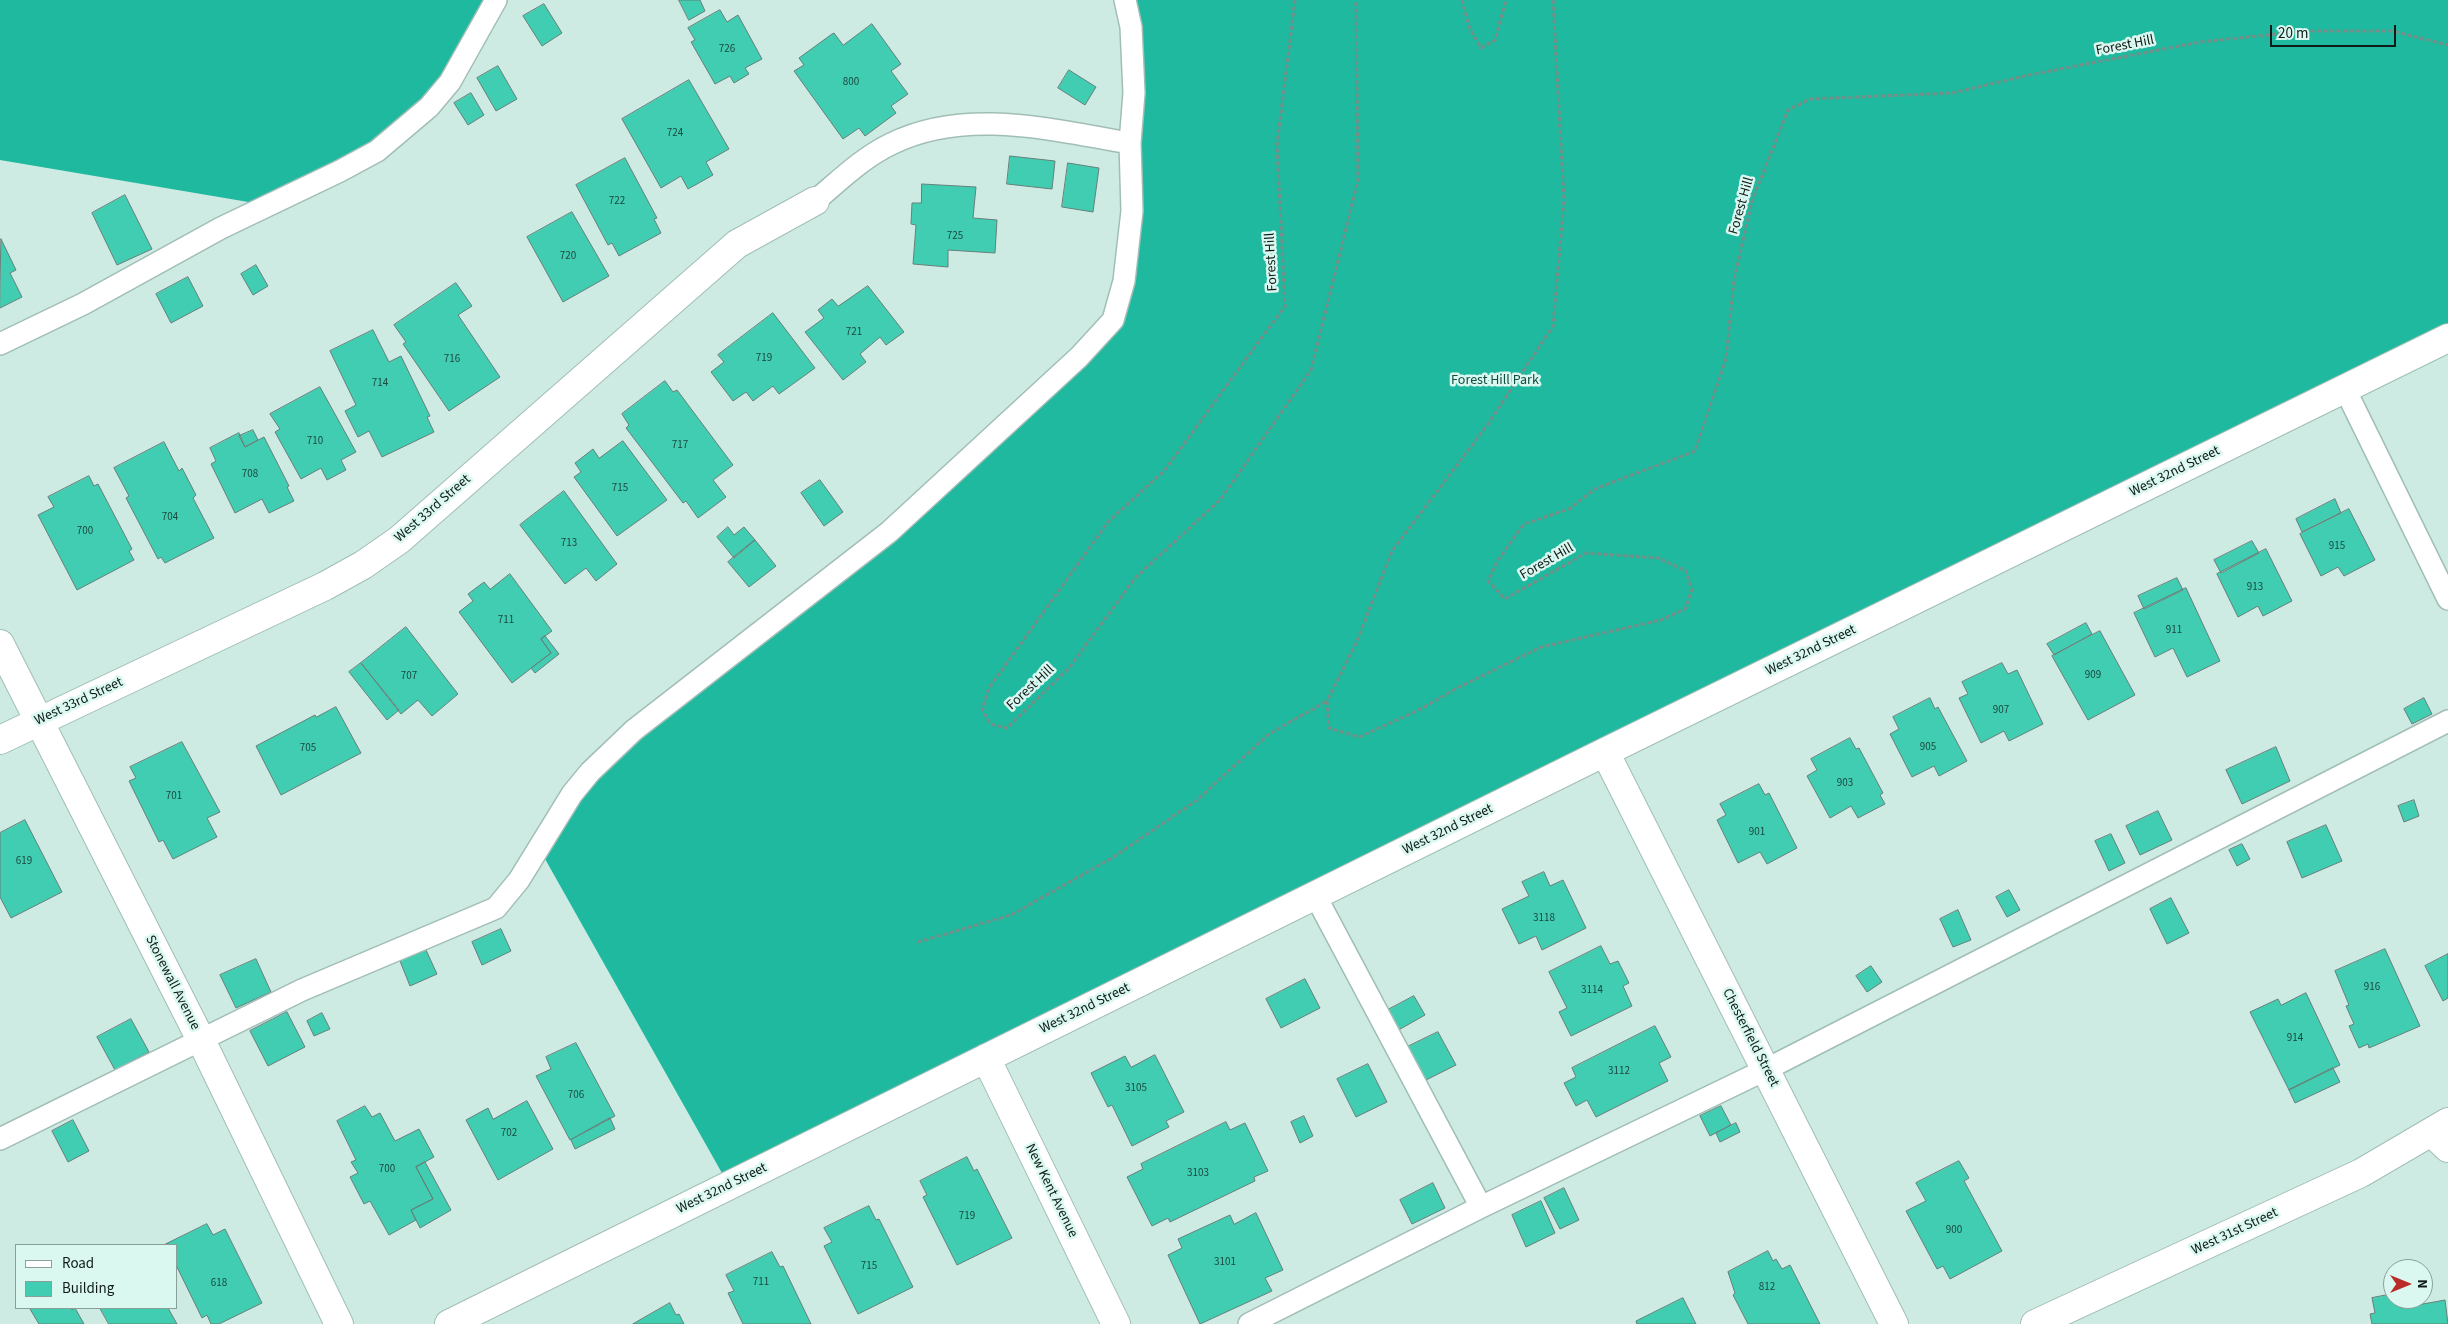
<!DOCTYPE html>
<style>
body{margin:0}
#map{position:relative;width:2448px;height:1324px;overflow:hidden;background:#cdebe3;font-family:"Source Sans 3",sans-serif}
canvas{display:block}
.legend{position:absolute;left:15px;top:1244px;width:162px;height:65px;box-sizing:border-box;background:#daf8f0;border:1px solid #89a09a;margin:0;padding:6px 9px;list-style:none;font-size:15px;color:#101b19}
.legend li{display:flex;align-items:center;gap:10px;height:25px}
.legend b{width:25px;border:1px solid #89a09a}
.north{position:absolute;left:2383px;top:1259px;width:50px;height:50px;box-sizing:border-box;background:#daf8f0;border:1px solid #89a09a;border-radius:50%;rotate:90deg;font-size:14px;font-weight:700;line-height:20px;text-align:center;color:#101b19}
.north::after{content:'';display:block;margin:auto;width:18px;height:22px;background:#bb2c28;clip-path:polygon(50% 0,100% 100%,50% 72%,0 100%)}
.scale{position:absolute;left:2270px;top:25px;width:126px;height:22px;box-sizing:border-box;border:2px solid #101b19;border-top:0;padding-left:6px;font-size:15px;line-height:18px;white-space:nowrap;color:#101b19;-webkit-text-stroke:4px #daf8f0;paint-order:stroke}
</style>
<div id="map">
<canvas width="2448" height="1324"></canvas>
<ul class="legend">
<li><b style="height:6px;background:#fff"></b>Road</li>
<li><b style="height:14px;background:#40cdb2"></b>Building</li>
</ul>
<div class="north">N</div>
<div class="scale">20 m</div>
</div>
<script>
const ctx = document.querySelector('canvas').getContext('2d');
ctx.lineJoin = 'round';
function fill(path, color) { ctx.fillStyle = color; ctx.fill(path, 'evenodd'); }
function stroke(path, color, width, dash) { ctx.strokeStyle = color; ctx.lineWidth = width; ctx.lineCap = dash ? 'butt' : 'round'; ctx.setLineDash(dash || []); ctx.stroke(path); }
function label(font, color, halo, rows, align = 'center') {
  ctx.font = font + ' "Source Sans 3",sans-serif'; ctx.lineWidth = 5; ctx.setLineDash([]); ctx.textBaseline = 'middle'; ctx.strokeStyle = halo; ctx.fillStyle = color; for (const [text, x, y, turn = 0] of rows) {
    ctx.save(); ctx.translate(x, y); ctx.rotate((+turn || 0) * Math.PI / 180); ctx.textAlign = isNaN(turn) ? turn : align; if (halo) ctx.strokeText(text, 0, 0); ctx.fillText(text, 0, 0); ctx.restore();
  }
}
fill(new Path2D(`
 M0 0H498L451 88 278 207 0 160Z
 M1118 0H2448V338L727 1182 540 850 585 777 886 534 1077 359 1123 292 1131 57Z`), '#1fb99f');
const building = new Path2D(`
 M679 0H700L705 11 689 20Z
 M544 4 562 33 542 46 523 16Z
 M720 10 727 22 738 15 762 59 745 68 749 74 734 83 730 76 715 84 691 42 695 40 688 28Z
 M872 24 901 64 891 71 908 94 891 106 896 113 865 136 859 128 843 139 794 71 804 65 799 58 832 34 834 33 843 45Z
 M498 66 517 99 496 111 477 78Z
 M1069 70 1096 87 1085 105 1058 88Z
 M689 80 729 149 706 162 713 175 697 184 688 189 681 176 661 188 622 119Z
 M471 93 484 115 468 125 454 103Z
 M1010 156 1055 161 1052 189 1007 184Z
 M625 158 657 218 654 219 661 233 619 256 612 243 608 245 576 185Z
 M1068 163 1099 168 1093 212 1062 207Z
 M922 184 976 187 973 218 997 220 995 253 948 250V267L913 264 916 225 911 224 912 203H921Z
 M125 195 152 249 117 265 92 213Z
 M572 212 609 276 563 302 527 237Z
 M1 239 16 270 10 273 22 297 0 308Z
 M256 265 268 286 253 295 241 274Z
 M188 277 203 306 171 323 156 294Z
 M456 283 472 306 458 315 500 377 449 411 403 344 406 342 394 325Z
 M868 286 904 332 886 345 880 337 860 354 866 362 843 380 805 332 824 318 818 310 832 299 838 306Z
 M773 313 815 368 779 394 773 386 753 401 746 392 733 401 711 372 724 362 718 355Z
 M373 330 389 362 401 356 430 416 427 417 434 432 382 457 369 431 358 437 345 411 356 405 330 351Z
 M665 381 673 392 677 390 733 465 713 480 726 497 698 518 686 501 683 503 626 428 629 425 622 414Z
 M320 387 356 452 341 460 346 470 327 480 321 468 301 479 275 432 280 429 270 414Z
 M253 430 258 440 245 447 239 436Z
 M239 433 245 447 264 437 289 486 287 487 294 501 269 513 262 499 235 513 211 464 216 461 210 448Z
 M623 441 667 500 617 536 574 477 581 472 575 463 593 449 599 458Z
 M164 442 179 471 182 468 196 495 193 498 214 538 165 563 161 557 158 559 126 498 129 496 114 468Z
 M89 476 94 486 98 484 132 549 129 551 134 560 77 590 38 515 54 507 48 497Z
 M820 480 843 512 824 526 801 493Z
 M564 491 617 564 596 581 586 568 565 584 520 525Z
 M2335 499 2341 513 2302 532 2296 519Z
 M2349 509 2375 560 2344 576 2338 567 2321 576 2300 534Z
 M728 527 734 535 744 527 755 540 734 558 717 537Z
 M755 540 776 566 749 587 728 562Z
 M2252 541 2259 553 2221 573 2214 560Z
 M2266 549 2292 601 2263 616 2258 606 2238 617 2217 574Z
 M510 574 552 631 541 639 551 653 512 683 459 612 473 601 468 594 484 582 490 589Z
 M2177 578 2183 590 2144 609 2138 596Z
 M2186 588 2220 661 2187 677 2173 648 2155 657 2134 613Z
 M2086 623 2092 634 2054 655 2047 644Z
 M406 627 458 694 432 716 418 700 401 714 361 663Z
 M2100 631 2135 695 2088 720 2052 656Z
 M545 636 559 654 535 673 531 668 551 653 541 639Z
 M361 663 399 710 387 720 349 672Z
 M2002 663 2008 674 2017 670 2043 724 2009 741 2004 731 1981 743 1959 698 1968 694 1962 682Z
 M1930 698 1935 709 1938 707 1967 761 1939 776 1934 766 1912 777 1890 734 1899 729 1893 717Z
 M2424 698 2432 714 2412 724 2404 709Z
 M336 707 361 753 281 795 256 746 315 715 316 717Z
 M1850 738 1856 749 1859 748 1883 793 1880 795 1885 804 1858 818 1851 806 1830 818 1807 776 1817 770 1811 759Z
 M182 742 220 812 207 818 217 837 173 859 163 840 159 842 129 781 136 778 130 767Z
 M2276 747 2290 781 2242 804 2226 770Z
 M1759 784 1765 795 1769 793 1797 848 1767 864 1760 852 1738 863 1717 820 1726 815 1720 804Z
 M2414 800 2419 816 2404 822 2398 806Z
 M2158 811 2172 840 2140 855 2126 826Z
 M25 820 62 892 11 918 0 897V833Z
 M2326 825 2342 861 2302 878 2287 842Z
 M2111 834 2125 863 2109 871 2095 841Z
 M2242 844 2250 859 2237 866 2229 850Z
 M1544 872 1550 886 1563 880 1586 928 1542 950 1536 936 1519 944 1502 909 1529 896 1522 882Z
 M2009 890 2020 910 2007 917 1996 897Z
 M2171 898 2189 933 2167 944 2150 909Z
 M1958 910 1971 940 1953 947 1940 919Z
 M501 929 511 951 482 965 472 942Z
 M1601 946 1610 964 1618 961 1629 983 1623 986 1632 1006 1571 1036 1559 1012 1567 1008 1549 972Z
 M2385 949 2420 1026 2369 1048 2368 1044 2359 1048 2349 1026 2354 1024 2346 1006 2349 1005 2335 971Z
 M426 950 437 974 410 986 400 961Z
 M2448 954V998L2443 1001 2425 966Z
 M256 959 271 992 236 1008 220 975Z
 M1871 966 1882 982 1867 992 1856 976Z
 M1305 979 1320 1008 1281 1028 1266 999Z
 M2306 993 2340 1065 2289 1090 2250 1012 2278 999 2281 1005Z
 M1414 996 1425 1015 1395 1032 1384 1012Z
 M287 1012 305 1047 268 1066 250 1031Z
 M322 1013 330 1029 314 1036 307 1021Z
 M131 1019 149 1052 115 1070 97 1037Z
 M1655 1026 1671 1057 1659 1063 1668 1081 1596 1117 1587 1100 1576 1106 1564 1083 1576 1077 1572 1068Z
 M1438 1032 1456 1065 1420 1083 1403 1049Z
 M576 1043 615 1116 570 1140 536 1076 551 1069 546 1057Z
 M1155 1055 1184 1112 1166 1121 1169 1127 1132 1146 1112 1105 1108 1107 1091 1073 1125 1056 1131 1067Z
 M1368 1064 1387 1102 1356 1117 1337 1079Z
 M2333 1068 2340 1082 2295 1103 2289 1090Z
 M527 1101 553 1149 498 1180 466 1120 488 1108 493 1119Z
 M365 1106 372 1117 380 1113 395 1141 419 1129 434 1157 416 1167 433 1199 411 1210 416 1220 389 1235 370 1201 364 1204 350 1177 358 1173 351 1162 356 1160 337 1121Z
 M1721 1106 1731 1125 1710 1136 1700 1116Z
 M1304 1116 1313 1136 1300 1143 1291 1122Z
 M610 1118 615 1129 575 1149 571 1140Z
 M73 1120 89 1151 68 1162 52 1131Z
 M1226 1122 1230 1130 1245 1123 1268 1171 1254 1177 1255 1181 1170 1222 1168 1218 1152 1226 1127 1177 1143 1169 1141 1164Z
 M1736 1123 1740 1132 1720 1142 1716 1133Z
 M967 1157 974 1171 977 1169 1012 1238 957 1265 923 1197 927 1195 920 1181Z
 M1959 1161 1969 1178 1964 1181 2002 1251 1950 1279 1943 1266 1937 1269 1906 1211 1926 1201 1916 1183Z
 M425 1162 451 1210 420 1228 411 1210 433 1199 416 1167Z
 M1433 1183 1445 1208 1412 1224 1400 1200Z
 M1564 1188 1579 1220 1560 1229 1544 1198Z
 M1541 1201 1555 1233 1526 1247 1512 1215Z
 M869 1206 876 1220 879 1219 913 1287 858 1314 824 1246 832 1242 824 1228Z
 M1256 1213 1283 1270 1265 1278 1272 1291 1200 1324 1168 1255 1182 1248 1178 1239 1230 1215 1234 1224Z
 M207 1224 213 1235 225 1229 262 1303 219 1324H211L207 1315 202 1318 176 1265V1245L166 1244Z
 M1768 1251 1773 1261 1776 1259 1782 1269 1790 1265 1820 1324H1748L1733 1295 1735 1293 1728 1272Z
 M772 1252 780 1267 783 1266 811 1324H743L728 1293 734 1291 726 1275Z
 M2393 1294V1299H2399L2401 1308 2445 1300 2448 1324H2372L2370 1314 2375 1313 2372 1298Z
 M1683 1298 1696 1324H1637L1636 1321 1638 1320Z
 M670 1303 676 1315 679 1314 684 1324H633Z
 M71 1308 72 1310 75 1308 84 1324H39L30 1309Z
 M100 1308H168L177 1324H109Z`);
fill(building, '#40cdb2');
stroke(building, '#658079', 1);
const service = new Path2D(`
 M815 201C839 181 862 158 891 144 965 107 1052 130 1130 143
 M0 344 83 304 221 228 340 171 377 151 429 107 450 82 496 0
 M2345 389 2448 599
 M1315 895 1481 1207
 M0 1139 302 990 496 908 519 880 572 794 590 772 634 730 889 532 1079 357 1113 320 1124 281 1132 211 1130 143 1134 93 1131 27 1125 0
 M1249 1324 1481 1207 1767 1069 2448 721`);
const minor = new Path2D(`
 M0 644 201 1040 339 1324
 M0 740 325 586 363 565 399 540 737 244 815 201
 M1605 752 1894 1324
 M986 1058 1116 1324
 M2431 1132 2448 1148
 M449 1324 1605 752 2448 338
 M2035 1324 2361 1173 2448 1122`);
stroke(service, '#a1beb6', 24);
stroke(minor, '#a1beb6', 30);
stroke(new Path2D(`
 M1295 0 1277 145 1285 306 1164 471 1108 522 989 688 982 709 990 724 1007 728 1069 668 1135 578 1220 500 1311 370 1358 180 1356 0
 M1462 0 1469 27 1481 48 1495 40 1506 0
 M1553 0 1564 200 1553 326 1488 424 1392 551 1357 641 1327 701 1329 728 1359 737 1417 711 1459 687 1541 647 1661 620 1685 609 1692 590 1686 571 1658 558 1586 553 1505 599 1488 581 1498 560 1524 524 1569 509 1595 489 1695 451 1726 358 1734 280 1752 201 1788 110 1810 99 1952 93 2029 75 2200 42 2305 31H2392L2448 45
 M918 942 1011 915 1112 858 1197 800 1269 734 1327 701`), '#778d87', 3, [4, 2.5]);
stroke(service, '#fff', 21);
stroke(minor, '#fff', 28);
label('11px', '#1c483f', null, [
 ["726",727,50],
 ["800",851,83],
 ["724",675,134],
 ["722",617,202],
 ["725",955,237],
 ["720",568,257],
 ["721",854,333],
 ["719",764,359],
 ["716",452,360],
 ["714",380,384],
 ["710",315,442],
 ["717",680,446],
 ["708",250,475],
 ["715",620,489],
 ["704",170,518],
 ["700",85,532],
 ["713",569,544],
 ["915",2337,547],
 ["913",2255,588],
 ["711",506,621],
 ["911",2174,631],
 ["909",2093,676],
 ["707",409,677],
 ["907",2001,711],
 ["905",1928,748],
 ["705",308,749],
 ["903",1845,784],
 ["701",174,797],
 ["901",1757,833],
 ["619",24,862],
 ["3118",1544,919],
 ["916",2372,988],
 ["3114",1592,991],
 ["914",2295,1039],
 ["3112",1619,1072],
 ["3105",1136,1089],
 ["706",576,1096],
 ["702",509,1134],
 ["700",387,1170],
 ["3103",1198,1174],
 ["719",967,1217],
 ["900",1954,1231],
 ["3101",1225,1263],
 ["715",869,1267],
 ["711",761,1283],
 ["618",219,1284],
 ["812",1767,1288]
]);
label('14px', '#101b19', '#daf8f0', [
 ["Forest Hill",2125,46,-11],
 ["Forest Hill",1742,206,-74],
 ["Forest Hill",1272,262,-93],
 ["West 32nd Street",2175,472,-26],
 ["West 33rd Street",433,509,-41],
 ["Forest Hill",1547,562,-30],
 ["West 32nd Street",1811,651,-26],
 ["Forest Hill",1031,688,-43],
 ["West 33rd Street",79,702,-25],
 ["West 32nd Street",1448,830,-26],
 ["Stonewall Avenue",172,983,63],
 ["West 32nd Street",1085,1009,-26],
 ["Chesterfield Street",1750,1038,63],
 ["West 32nd Street",722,1189,-26],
 ["New Kent Avenue",1051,1191,64],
 ["West 31st Street",2235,1232,-25]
]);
label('14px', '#114c41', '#daf8f0', [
 ["Forest Hill Park",1495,381]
]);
</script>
